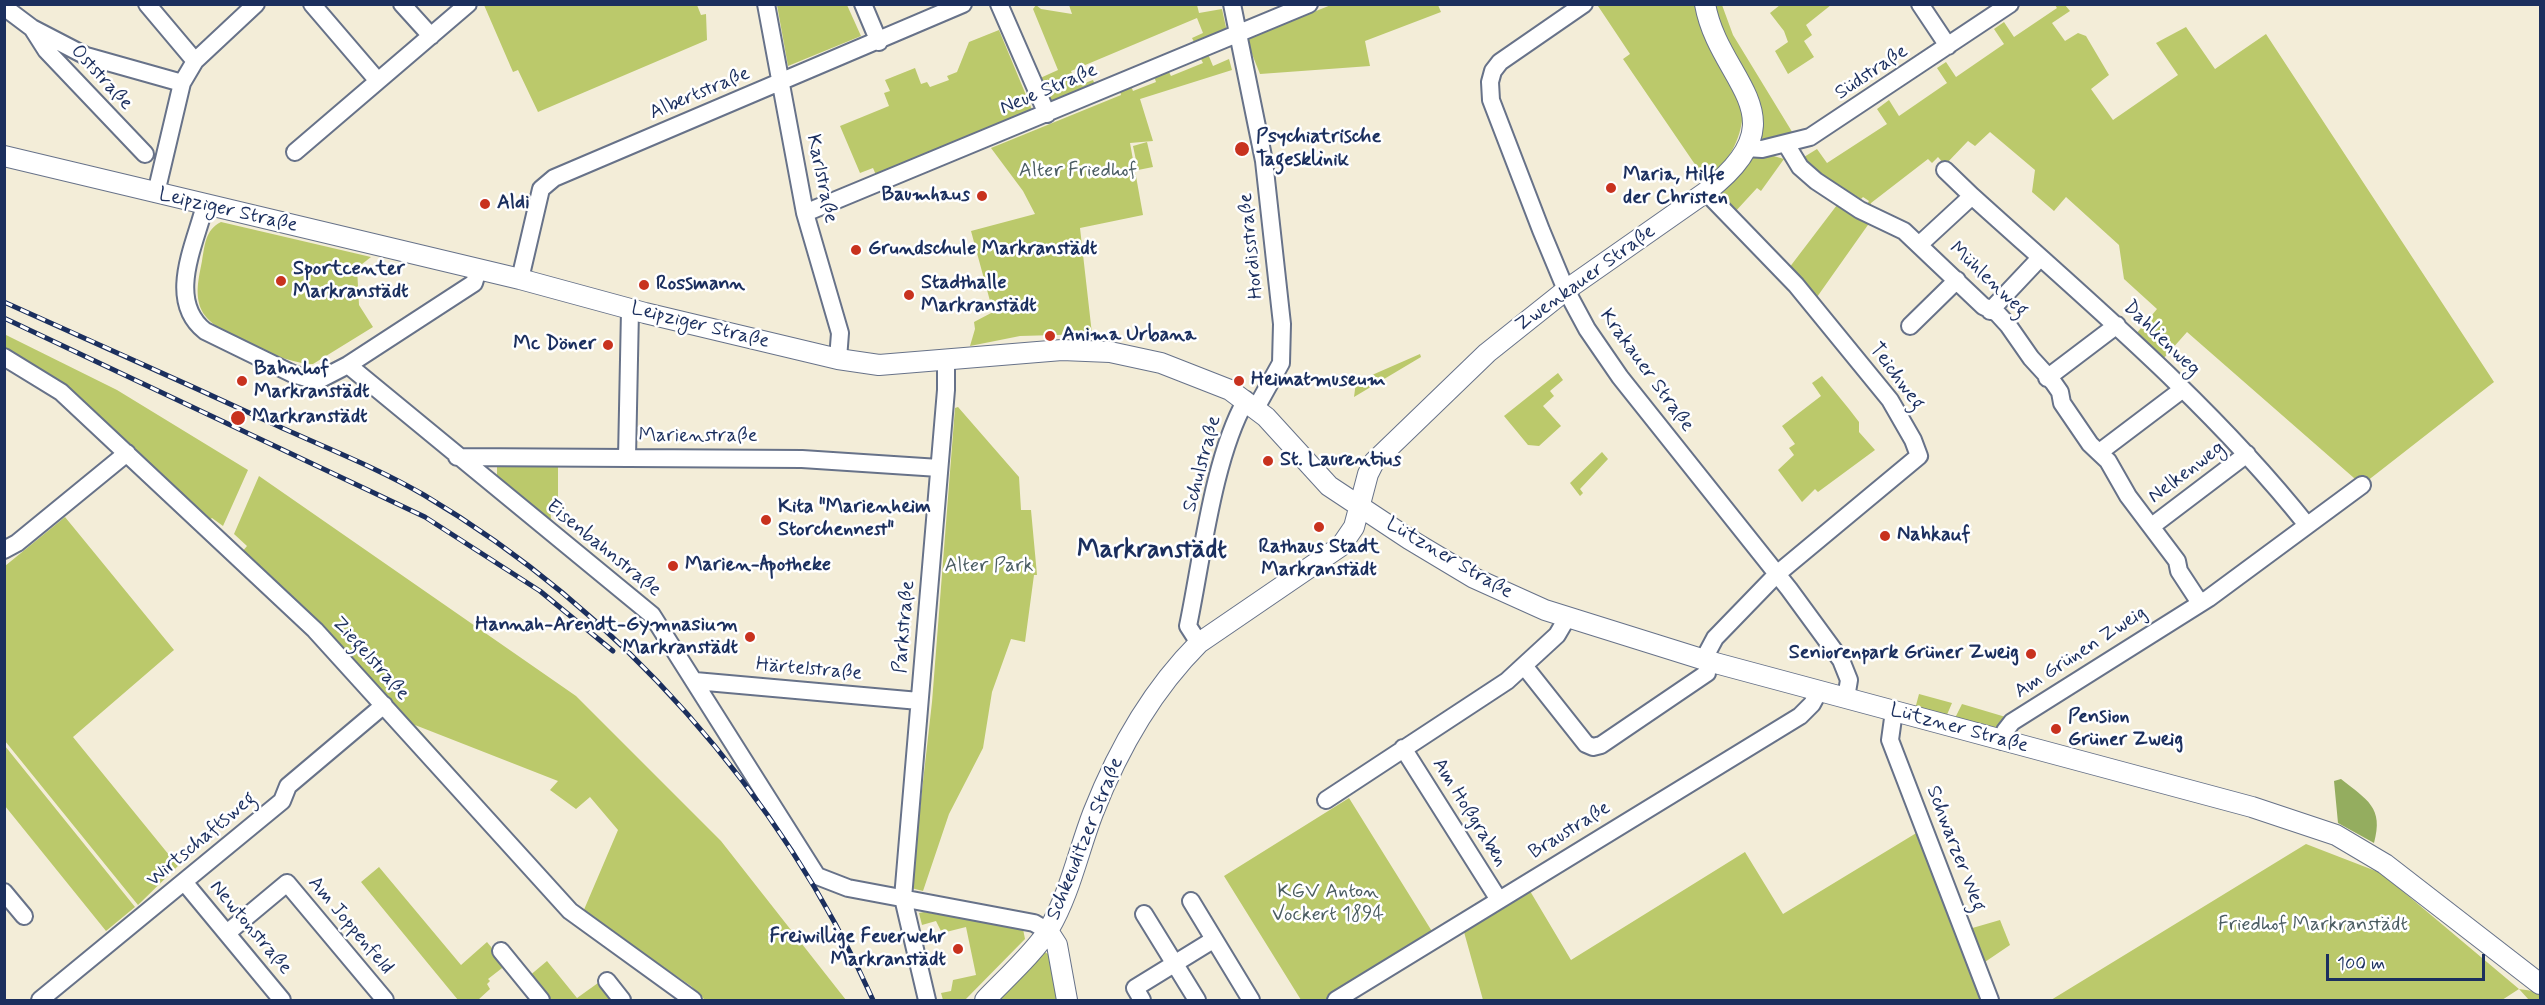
<!DOCTYPE html>
<meta charset="utf-8">
<style>
body{margin:0}
#map{position:relative;width:2545px;height:1005px;overflow:hidden;background:#f3edd8;font-family:Mynerve,sans-serif}
canvas{display:block}
.frame{position:absolute;inset:0;border:6px solid #1b2f5e;pointer-events:none}
.scale{position:absolute;left:2326px;top:954px;width:159px;height:27px;box-sizing:border-box;border:3px solid #1b2f5e;border-top:0;padding-left:8px;font-size:18px;line-height:21px;white-space:nowrap;color:#1b2f5e;-webkit-text-stroke:4px #fff;paint-order:stroke}
</style>
<div id="map">
<canvas width="2545" height="1005"></canvas>
<div class="frame"></div>
<div class="scale">100 m</div>
</div>
<script>
const ctx = document.querySelector('canvas').getContext('2d');
ctx.lineJoin = 'round';
function fill(path, color) { ctx.fillStyle = color; ctx.fill(path, 'evenodd'); }
function stroke(path, color, width, dash) { ctx.strokeStyle = color; ctx.lineWidth = width; ctx.lineCap = dash ? 'butt' : 'round'; ctx.setLineDash(dash || []); ctx.stroke(path); }
function label(font, color, halo, rows, align = 'center') {
  ctx.font = font + ' Mynerve,sans-serif'; ctx.lineWidth = 5; ctx.setLineDash([]); ctx.textBaseline = 'middle'; ctx.strokeStyle = halo; ctx.fillStyle = color; for (const [text, x, y, turn = 0] of rows) {
    ctx.save(); ctx.translate(x, y); ctx.rotate((+turn || 0) * Math.PI / 180); ctx.textAlign = isNaN(turn) ? turn : align; if (halo) ctx.strokeText(text, 0, 0); ctx.fillText(text, 0, 0); ctx.restore();
  }
}
fill(new Path2D(`
 M484 5H697L701 15 706 14 707 40 538 112 518 70 513 72Z
 M777 5H847L861 36 788 66Z
 M1036 5 1041 9 1072 14 1069 5H1197L1199 13 1222 9 1227 32 1195 44 1192 38 1203 33 1197 18 1071 71 1077 86 1093 80 1096 87 1049 105 1038 79 1058 70 1033 9Z
 M1331 5H1438L1441 12 1365 41 1370 66 1260 74 1246 39Z
 M1699 5 1743 112C1741 142 1728 161 1707 182L1623 59 1630 54 1598 6Z
 M1712 5H1722L1733 35 1794 135 1763 141Z
 M1780 5H1831L1806 25 1812 35 1804 41 1814 57 1788 74 1775 51 1788 42 1784 31 1770 13Z
 M2055 5H2065L2070 11 2052 23 2065 41 2078 33 2086 36 2109 75 2091 89 2113 120 2178 75 2156 43 2186 27 2215 69 2266 34 2494 382 2362 485 2187 332 2163 359 2136 334 2157 309 2124 279 2119 245 2066 197 2054 211 2032 192 2035 170 1990 132 1975 146 1968 141 1945 165 1938 157 1932 163 1928 159 1871 203 1869 210 1867 204 1869 201 1863 197 1861 199 1813 171 1804 157 1817 149 1827 163 1887 124 1877 109 1889 100 1899 116 1947 83 1937 68 1946 62 1956 77 2004 44 1994 29 2004 22 2014 37 2057 8Z
 M999 30 1033 112 876 175 873 168 860 173 840 126 889 106 884 93 890 91 885 80 915 68 921 84 927 82 930 87 949 80 947 76 957 72 969 42Z
 M1208 54 1213 66 1229 59 1232 70 1140 99 1153 141 1130 143 1143 215 1080 228 1092 334 1020 336 970 346 975 329 974 322 993 312 971 231 1035 214 1023 191 991 148 1121 95 1120 91 1131 86 1133 91 1156 82 1154 76 1168 70 1171 76 1203 63 1200 57Z
 M1147 142 1153 167 1138 170 1133 146Z
 M1746 148 1784 159 1761 191 1757 188 1734 213 1706 192Z
 M1837 205 1870 222 1817 297 1789 268Z
 M221 222 371 257 357 268 359 305 373 327 313 364H308C283 361 213 334 202 311 194 295 199 277 202 261 205 245 205 230 221 222Z
 M4 334 117 390 248 470 223 526 212 518 208 521 5 353Z
 M1420 354 1421 357 1354 397 1356 382Z
 M1558 373 1563 380 1550 391 1554 396 1543 406 1561 426 1539 446 1528 445 1504 416Z
 M1822 376 1849 409 1859 422V432L1875 450 1818 492 1815 489 1802 502 1778 470 1794 455 1789 448 1795 444 1782 426 1821 396 1812 383Z
 M958 407 1019 477 1021 510H1031L1037 575H1034L1025 642 1011 639 992 692 983 748 949 814 923 891 911 888 932 702 955 408Z
 M1602 452 1608 459 1580 489 1583 493 1580 496 1570 483Z
 M497 466H558V501L550 502 551 520 497 476Z
 M259 476 576 696 721 841 846 1000H705L691 986 583 912 618 830 590 797 576 809 550 790 558 781 415 725 466 782 464 784 241 553 247 546 234 534Z
 M65 517 174 650 73 737 178 866 138 905 5 741V566Z
 M1919 694 1952 703 1946 717 1915 709Z
 M1962 704 2009 718 1994 728 1955 718Z
 M5 746 135 907 106 931 5 806Z
 M1349 798 1433 933 1326 1000H1301L1224 876Z
 M1918 832 1984 1000H1483L1464 932 1530 891 1571 960 1745 852 1783 914Z
 M2306 844 2381 873 2519 989 2540 992V1000H2529L2519 989 2502 1000H2051Z
 M379 867 461 965 487 942 506 965 488 979 490 981 487 984 490 989 478 1000H458L361 882Z
 M924 912 1023 929 1025 939 965 1000H943L941 993 951 991 953 980 976 975 966 927 942 933 936 921 922 925 919 913Z
 M2000 920 2010 945 1982 964 1969 929Z
 M1043 951 1053 957 1059 1000H998Z
 M547 961 577 998 598 983 616 1000H547L528 977Z`), '#bbc96b');
fill(new Path2D(`
 M2341 779C2367 800 2384 807 2374 843L2338 823 2334 781Z`), '#94ad5f');
const minor = new Path2D(`
 M147 4 195 61
 M312 4 378 81
 M402 4 431 36
 M766 4 805 213 840 333 838 359
 M863 4 879 42
 M999 4 1047 114
 M1232 4 1264 161 1282 324 1281 363 1256 408
 M1584 4 1500 62 1493 71 1490 82 1491 100 1541 230 1566 290 1587 329 1620 377 1789 589 1841 660 1849 680 1846 698
 M1920 4 1948 46
 M4 7 32 28 86 56 182 83
 M32 28 46 50 145 154
 M1786 144 1800 167 1816 181 1860 210 1904 231 1983 306 1997 313 2008 325 2031 358 2053 382 2060 392 2062 403 2090 444 2108 461 2128 496 2177 561 2179 571 2200 603
 M1746 148 1762 149 1810 137 2010 4
 M295 152 468 4
 M1945 170 1972 196
 M156 193 182 83 195 61 256 4
 M205 205C195 245 166 300 205 331L293 374 317 381 348 365 474 283 478 270
 M805 213 1309 4
 M1920 244 1972 196C2088 301 2209 402 2307 525
 M520 279 541 189 554 178 963 4
 M1990 311 2039 259
 M1910 326 1957 280
 M4 357 61 392 315 630 570 911 693 1000
 M348 365 652 615 817 876 848 888 1034 923 1048 931
 M2047 378 2117 325
 M2101 451 2183 389
 M457 457 802 459 939 468
 M627 458 630 310
 M2152 526 2247 454
 M4 550 17 543 127 453
 M1199 643 1188 626C1202 559 1213 458 1246 400
 M1525 667 1586 744 1593 747 1601 745 1707 673V653L1715 638 1777 574 1919 456 1913 440 1890 400 1796 285 1706 192
 M695 681 919 701
 M1894 711 1890 740 1990 1000
 M2002 741 2005 731 2012 722 2209 598 2362 485
 M1403 748 1499 900
 M1326 800 1507 681 1557 635 1567 618
 M185 883 282 1000
 M4 892 24 916
 M1191 901 1251 1000
 M1144 914 1197 1000
 M227 933 287 883 385 1000
 M501 951 541 1000
 M607 981 622 1000
 M40 1000 282 801 288 786 384 705
 M927 1000 903 898 946 390V360
 M1142 1000 1135 988 1213 940
 M1336 1000 1800 716 1812 704 1819 691`);
const major = new Path2D(`
 M4 156 520 279 645 313 838 359 879 365 1062 350 1110 352 1161 363 1230 390 1266 417 1329 486 1409 539 1474 578 1545 610 1708 661 2252 807 2336 835 2385 864 2540 984
 M1048 931 1057 945 1067 1000
 M985 1000C1002 982 1038 949 1049 929 1070 893 1078 852 1093 813 1117 752 1152 690 1199 643L1341 546 1354 527 1368 474 1374 462 1487 353 1566 290 1706 192C1805 116 1719 83 1705 4`);
stroke(minor, '#677289', 20);
stroke(major, '#677289', 22);
stroke(minor, '#fff', 16);
stroke(major, '#fff', 20);
const rail = new Path2D(`
 M4 302C96 343 187 384 278 426 326 448 378 468 424 495 618 610 781 794 873 1000
 M4 318 425 517 540 591 613 651`);
stroke(rail, '#1b2f5e', 5);
stroke(rail, '#fff', 3, [9]);
for (const [x, y, r, color] of [
 [1242,149,8,"#c8321e"],
 [1611,188,6,"#c8321e"],
 [982,196,6,"#c8321e"],
 [485,204,6,"#c8321e"],
 [856,250,6,"#c8321e"],
 [281,281,6,"#c8321e"],
 [644,285,6,"#c8321e"],
 [909,295,6,"#c8321e"],
 [1050,336,6,"#c8321e"],
 [608,345,6,"#c8321e"],
 [242,381,6,"#c8321e"],
 [1239,381,6,"#c8321e"],
 [238,418,8,"#c8321e"],
 [1268,461,6,"#c8321e"],
 [766,520,6,"#c8321e"],
 [1319,527,6,"#c8321e"],
 [1885,536,6,"#c8321e"],
 [673,566,6,"#c8321e"],
 [750,637,6,"#c8321e"],
 [2031,654,6,"#c8321e"],
 [2056,729,6,"#c8321e"],
 [958,949,6,"#c8321e"]
]) { const dot = new Path2D(); dot.arc(x, y, r, 0, 2 * Math.PI); ctx.fillStyle = color; ctx.fill(dot); stroke(dot, '#fff', 2); }
label('20px', '#1b2f5e', '#fff', [
 ["Südstraße",1872,73,-34],
 ["Oststraße",101,78,47],
 ["Neue Straße",1049,90,-23],
 ["Albertstraße",700,94,-23],
 ["Karlstraße",821,179,78],
 ["Leipziger Straße",228,211,13],
 ["Hordisstraße",1252,246,-96],
 ["Zwenkauer Straße",1586,279,-36],
 ["Mühlenweg",1988,280,43],
 ["Leipziger Straße",700,326,14],
 ["Dahlienweg",2161,339,44],
 ["Krakauer Straße",1646,371,54],
 ["Teichweg",1896,377,53],
 ["Marienstraße",698,437],
 ["Schulstraße",1203,464,-75],
 ["Nelkenweg",2187,473,-37],
 ["Eisenbahnstraße",603,549,39],
 ["Lützner Straße",1449,559,30],
 ["Parkstraße",905,627,-85],
 ["Am Grünen Zweig",2081,653,-33],
 ["Ziegelstraße",370,659,48],
 ["Härtelstraße",809,670,5],
 ["Lützner Straße",1959,729,15],
 ["Am Hoßgraben",1469,813,58],
 ["Braustraße",1570,831,-32],
 ["Schkeuditzer Straße",1086,839,-68],
 ["Wirtschaftsweg",202,840,-40],
 ["Schwarzer Weg",1955,849,69],
 ["Am Joppenfeld",350,926,50],
 ["Newtonstraße",250,928,50]
]);
label('bold 20px', '#1b2f5e', '#fff', [
 ["Psychiatrische",1256,138],
 ["Tagesklinik",1256,161],
 ["Maria, Hilfe",1623,176],
 ["der Christen",1623,199],
 ["Baumhaus",970,196,"right"],
 ["Aldi",497,204],
 ["Grundschule Markranstädt",868,250],
 ["Sportcenter",293,270],
 ["Markranstädt",293,293],
 ["Stadthalle",921,284],
 ["Markranstädt",921,307],
 ["Rossmann",656,285],
 ["Anima Urbana",1062,336],
 ["Mc Döner",596,345,"right"],
 ["Bahnhof",254,370],
 ["Markranstädt",254,393],
 ["Heimatmuseum",1251,381],
 ["Markranstädt",252,418],
 ["St. Laurentius",1280,461],
 ["Kita \"Marienheim",778,508],
 ["Storchennest\"",778,531],
 ["Nahkauf",1897,536],
 ["Rathaus Stadt",1319,548,"center"],
 ["Markranstädt",1319,571,"center"],
 ["Marien-Apotheke",685,566],
 ["Hannah-Arendt-Gymnasium",738,626,"right"],
 ["Markranstädt",738,649,"right"],
 ["Seniorenpark Grüner Zweig",2019,654,"right"],
 ["Pension",2068,718],
 ["Grüner Zweig",2068,741],
 ["Freiwillige Feuerwehr",946,938,"right"],
 ["Markranstädt",946,961,"right"]
], 'left');
label('20px', '#4b5d62', '#fff', [
 ["Alter Friedhof",1078,172],
 ["Alter Park",989,567],
 ["KGV Anton",1328,893],
 ["Vockert 1894",1328,916],
 ["Friedhof Markranstädt",2313,926]
]);
label('bold 26px', '#1b2f5e', '#fff', [
 ["Markranstädt",1152,552]
]);
</script>
